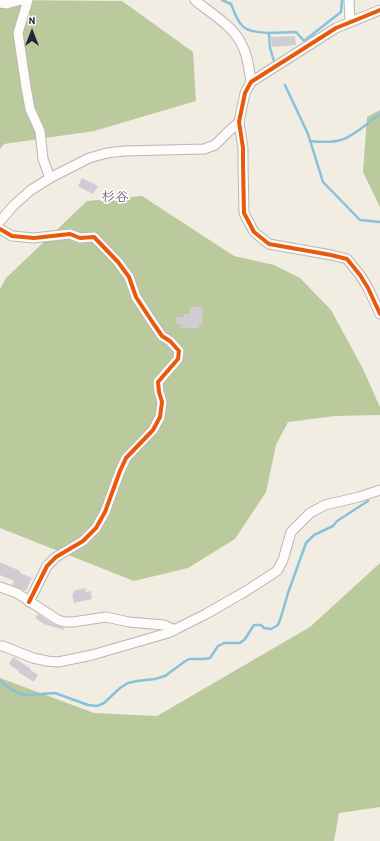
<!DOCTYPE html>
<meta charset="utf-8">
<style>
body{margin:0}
#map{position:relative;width:380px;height:841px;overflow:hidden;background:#f1ede3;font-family:"Patrick Hand",sans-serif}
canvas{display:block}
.north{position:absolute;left:12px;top:12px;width:40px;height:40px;-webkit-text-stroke:3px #fdfcf7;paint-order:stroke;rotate:0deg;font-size:11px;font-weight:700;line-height:16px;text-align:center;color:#22223b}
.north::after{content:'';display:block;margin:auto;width:14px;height:18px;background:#22223b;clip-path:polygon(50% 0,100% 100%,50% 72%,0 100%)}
</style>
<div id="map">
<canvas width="380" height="841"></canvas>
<div class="north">N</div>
</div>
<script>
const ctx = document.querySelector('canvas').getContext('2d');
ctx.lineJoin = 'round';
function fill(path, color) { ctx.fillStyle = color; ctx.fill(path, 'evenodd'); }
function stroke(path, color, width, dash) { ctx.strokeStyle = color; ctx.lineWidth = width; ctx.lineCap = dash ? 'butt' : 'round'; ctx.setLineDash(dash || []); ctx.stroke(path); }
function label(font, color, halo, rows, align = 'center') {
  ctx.font = font + ' "Patrick Hand","Klee One",sans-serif'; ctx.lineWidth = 3.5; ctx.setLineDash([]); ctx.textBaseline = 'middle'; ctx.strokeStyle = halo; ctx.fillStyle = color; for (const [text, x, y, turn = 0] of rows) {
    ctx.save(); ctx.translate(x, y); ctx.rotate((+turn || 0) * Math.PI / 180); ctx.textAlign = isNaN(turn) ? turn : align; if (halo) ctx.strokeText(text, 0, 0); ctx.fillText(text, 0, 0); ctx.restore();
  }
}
fill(new Path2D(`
 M0 0 122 1 193 52 196 101 94 131 4 144 0 149Z
 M380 110V207L363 172 367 117Z
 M142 196 234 256 274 265 300 278 331 310 363 369 380 407V415L335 416 288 422 276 445 266 492 235 539 188 568 134 581 0 528V289L6 278 87 201Z
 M380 563V807L339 813 334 841H0V678L94 713 157 716 310 627Z`), '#bbca9c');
stroke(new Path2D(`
 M222 0 231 4C241 29 242 31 269 33L270 48 274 61
 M269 33 296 32 304 41 341 12 342 0
 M285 85 308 134 323 182 360 220 380 222
 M310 141C320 142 332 143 341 140 354 136 369 122 380 114
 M0 681 12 690 21 694 27 695 55 693 88 705 97 706 104 703 120 688 128 683 137 681 155 679 165 676 184 662 189 659H203L210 658 218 646 224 643H240L245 639 254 625H261L264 628 271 629 278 625 281 617 288 593 306 543 314 535 333 526 337 521 368 501`), '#87c2da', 2.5);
fill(new Path2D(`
 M295 36 296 45 272 47 271 37Z
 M82 178 98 186 93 194 78 186Z
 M190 307H203L202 325H199V328H180V324H176L177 317H184V314H190Z
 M0 562 20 571V573L32 578 26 591 12 585 14 581 0 575Z
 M85 588 86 592 91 591 92 599 74 603 72 593H74L73 591Z
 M38 614 55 625 62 627 64 629V630L44 624 35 618Z
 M13 657 31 669 30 670 38 675 34 682 18 672 19 671 9 664Z`), '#d1cbd3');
const minor = new Path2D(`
 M28 0 18 33 26 87 30 109 40 131 43 159 50 178
 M195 0C210 13 232 25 241 43 248 55 249 69 251 82
 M349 0 350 22
 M0 3 6 4 21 0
 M380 10 336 28 251 82 245 93 239 122 243 148V164L244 213 254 232 269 244 331 255 347 259 360 275 368 288 380 314
 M0 221 14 205 31 190 50 178 89 158 107 153 124 151 204 149 215 145 227 133 239 122
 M0 229 12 236 34 238 70 234 80 238 94 237 118 262 129 277 136 297 153 323 162 336 170 341 179 351 178 359 158 382 159 392 162 402 160 417 153 430 126 458 120 471 105 512 96 528 83 541 56 557 47 566 29 602
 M0 587 17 593 58 620 65 622H73L106 617 129 622 164 625 175 630
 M0 646H3L33 658 47 661 58 662 92 655 168 633 206 614 246 591 277 571 283 560 291 532 310 513 325 505 359 497 380 490`);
stroke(minor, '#b9b6b3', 11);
stroke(minor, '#fdfcfb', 9);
stroke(new Path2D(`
 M380 10 336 28 251 82 245 93 239 122 243 148V164L244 213 254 232 269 244 331 255 347 259 360 275 368 288 380 314
 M0 229 12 236 34 238 70 234 80 238 94 237 118 262 129 277 136 297 153 323 162 336 170 341 179 351 178 359 158 382 159 392 162 402 160 417 153 430 126 458 120 471 105 512 96 528 83 541 56 557 47 566 29 602`), '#e8590c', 4);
label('14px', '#534c73', '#fdfcf7', [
 ["杉谷",115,197]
]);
</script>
